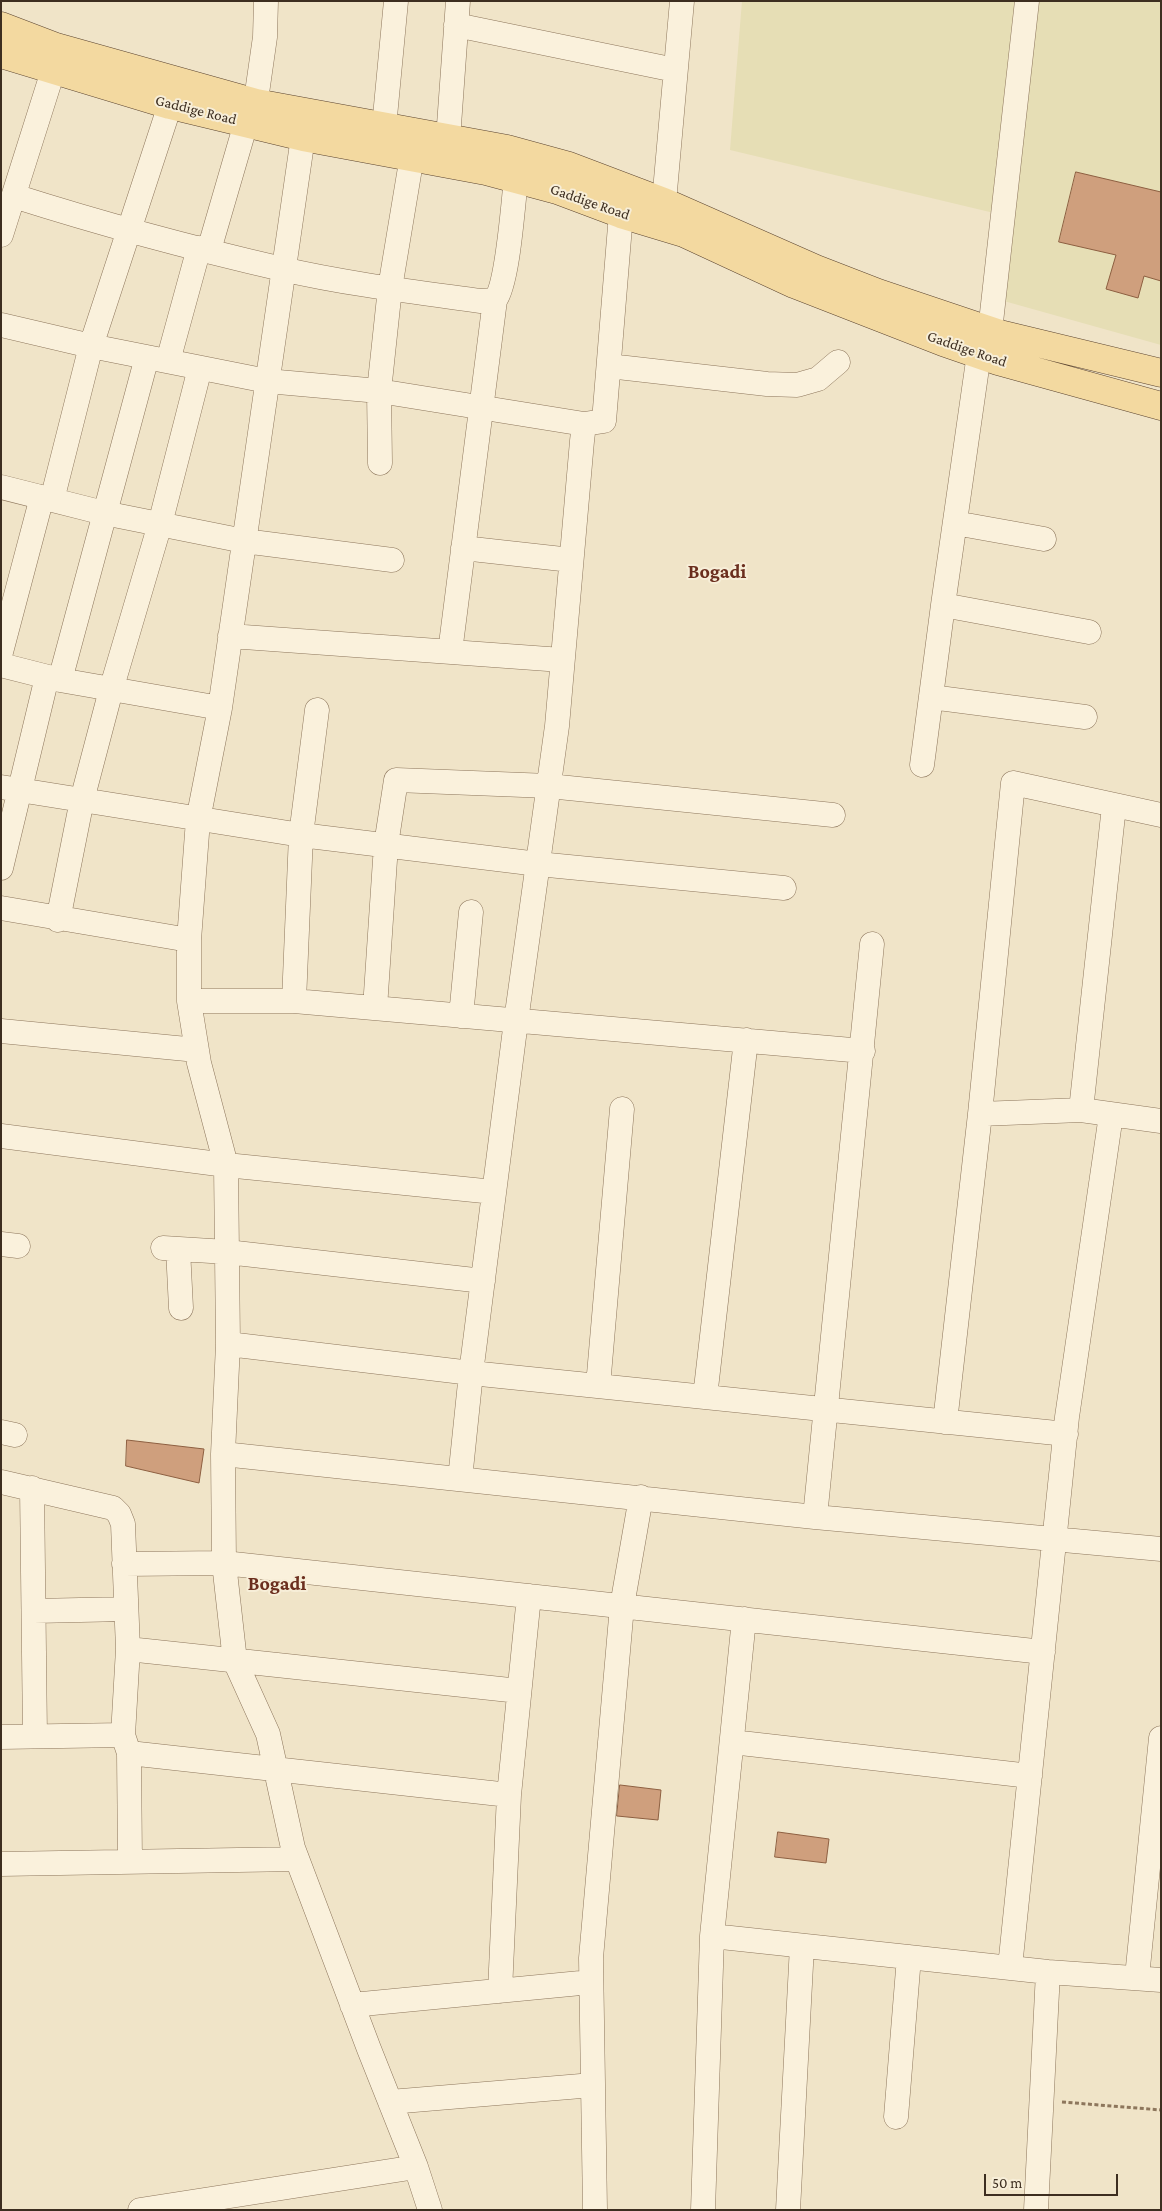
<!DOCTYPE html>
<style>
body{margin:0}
#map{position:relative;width:1162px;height:2211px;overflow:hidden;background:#f0e4c8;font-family:"Crimson Pro",serif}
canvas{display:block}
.frame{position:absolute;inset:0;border:2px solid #3d2e20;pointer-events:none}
.scale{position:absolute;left:984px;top:2174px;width:134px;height:22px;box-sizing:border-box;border:2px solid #3d2e20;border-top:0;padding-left:6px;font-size:15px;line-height:18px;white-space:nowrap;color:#3d2e20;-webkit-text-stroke:4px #f7eed8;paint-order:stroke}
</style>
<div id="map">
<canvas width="1162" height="2211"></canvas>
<div class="frame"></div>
<div class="scale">50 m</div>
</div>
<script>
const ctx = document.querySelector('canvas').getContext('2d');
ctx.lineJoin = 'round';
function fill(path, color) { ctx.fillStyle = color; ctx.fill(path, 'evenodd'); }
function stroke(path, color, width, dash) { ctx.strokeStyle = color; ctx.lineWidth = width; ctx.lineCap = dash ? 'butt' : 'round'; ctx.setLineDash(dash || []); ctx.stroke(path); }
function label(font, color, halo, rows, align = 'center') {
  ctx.font = font + ' "Crimson Pro",serif'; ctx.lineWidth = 4; ctx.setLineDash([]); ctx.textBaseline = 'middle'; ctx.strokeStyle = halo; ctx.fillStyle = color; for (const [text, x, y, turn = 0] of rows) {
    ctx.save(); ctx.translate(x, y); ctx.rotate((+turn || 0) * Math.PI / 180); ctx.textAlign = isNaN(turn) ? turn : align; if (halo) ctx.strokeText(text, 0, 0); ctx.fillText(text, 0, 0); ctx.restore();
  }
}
fill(new Path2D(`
 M742 1H1161V345L986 296 994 213 730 150Z`), '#e6deb5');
const building = new Path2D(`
 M1076 172 1161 192V281L1144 276 1138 298 1106 289 1116 255 1059 242Z
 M127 1440 204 1449 199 1483 126 1466Z
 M620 1785 661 1790 658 1820 617 1816Z
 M778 1832 829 1839 826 1863 775 1857Z`);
fill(building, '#cf9f7d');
stroke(building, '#8d5f41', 1);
const minor = new Path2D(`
 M456 25 675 70
 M253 121 265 37 266 1
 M384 127 396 1
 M303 137 220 708 198 820 189 940V1001L199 1063 226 1165 228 1344 223 1454 224 1563 235 1661 268 1734 293 1848 369 2049 416 2167 430 2210
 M448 139 458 1
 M14 196C102 224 191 248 282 269 347 284 415 292 481 301L495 300C508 284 513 203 516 179
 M664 202 682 1
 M1 235 53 71
 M209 250 246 123
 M1 325 91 346 267 381 379 391 584 424
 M990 331 1027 1
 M168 361 199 248
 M609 366 767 384 797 385 818 379 838 362
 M380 463 379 391 390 288 412 156
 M1 487 104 513 244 541 392 560
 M52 500 91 346 170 105
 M955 523 1044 539
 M463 548 571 560
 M943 605 1089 632
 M230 636 562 660
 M1 652 42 497
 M450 652 495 300
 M1 665 60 680 220 708
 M60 680 147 357
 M931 697 1085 717
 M922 765 943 605 979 354
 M1 787 301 835 538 864 784 888
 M1 868 47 677
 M1 908 189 940
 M58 920 82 800 111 690 160 524 200 368
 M189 1001H294L863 1051
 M294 1001 301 835 317 710
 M375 1008 386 845 396 780 549 786 833 815
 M461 1016 471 912
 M1 1031 197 1050
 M1081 1110 1114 806
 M980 1114 1081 1110 1161 1121
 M1 1136 226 1165 494 1192
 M1 1244 18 1246
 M163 1248 227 1252 483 1281
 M178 1249 181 1308
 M228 1344 471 1373 1066 1434
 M598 1386 622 1109
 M705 1397 746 1040
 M945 1422 980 1114 1013 783 1161 815
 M1 1432 15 1435
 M223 1454 815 1517 1161 1549
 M460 1479 471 1373 516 1021 557 726 582 441 584 424 604 421 621 214
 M1 1482 113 1508 119 1514 123 1524 128 1649 123 1735 129 1753 130 1862
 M32 1488 35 1736
 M815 1517 872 944
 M124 1564 224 1563 1043 1652
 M34 1611 126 1609
 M128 1649 519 1691
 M1 1737 123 1735
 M732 1742 1030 1776
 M129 1753 509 1795 529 1596
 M1 1864 297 1859
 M712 1936 1048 1972 1161 1980
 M1010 1967 1067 1417 1111 1115
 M1137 1977 1161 1738
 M500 1991 509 1795
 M352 2005 591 1982
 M390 2102 593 2085
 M896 2117 909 1957
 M140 2210 416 2167
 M595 2210 591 1958 622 1606 641 1497
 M703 2210 712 1936 744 1619
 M788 2210 802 1946
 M1036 2210 1048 1972`);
const major = new Path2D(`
 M1 26 56 47 256 103 507 149 569 166 664 202 816 269 878 293 1000 334 1161 373
 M1 54 170 105 303 137 486 171 557 190 621 214 684 233 794 284 943 342 998 361 1161 406`);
stroke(minor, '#8d765c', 25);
stroke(major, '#5b4430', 29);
stroke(new Path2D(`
 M1062 2102 1161 2110`), '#8d765c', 3, [4, 2.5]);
stroke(minor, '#faf1dc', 24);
stroke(major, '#f3d9a0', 28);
label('15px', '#3d2e20', '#f7eed8', [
 ["Gaddige Road",196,110,14],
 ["Gaddige Road",590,202,19],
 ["Gaddige Road",967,349,19]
]);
label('bold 20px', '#6b2e1e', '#f7eed8', [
 ["Bogadi",717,572],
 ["Bogadi",277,1584]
]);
</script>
